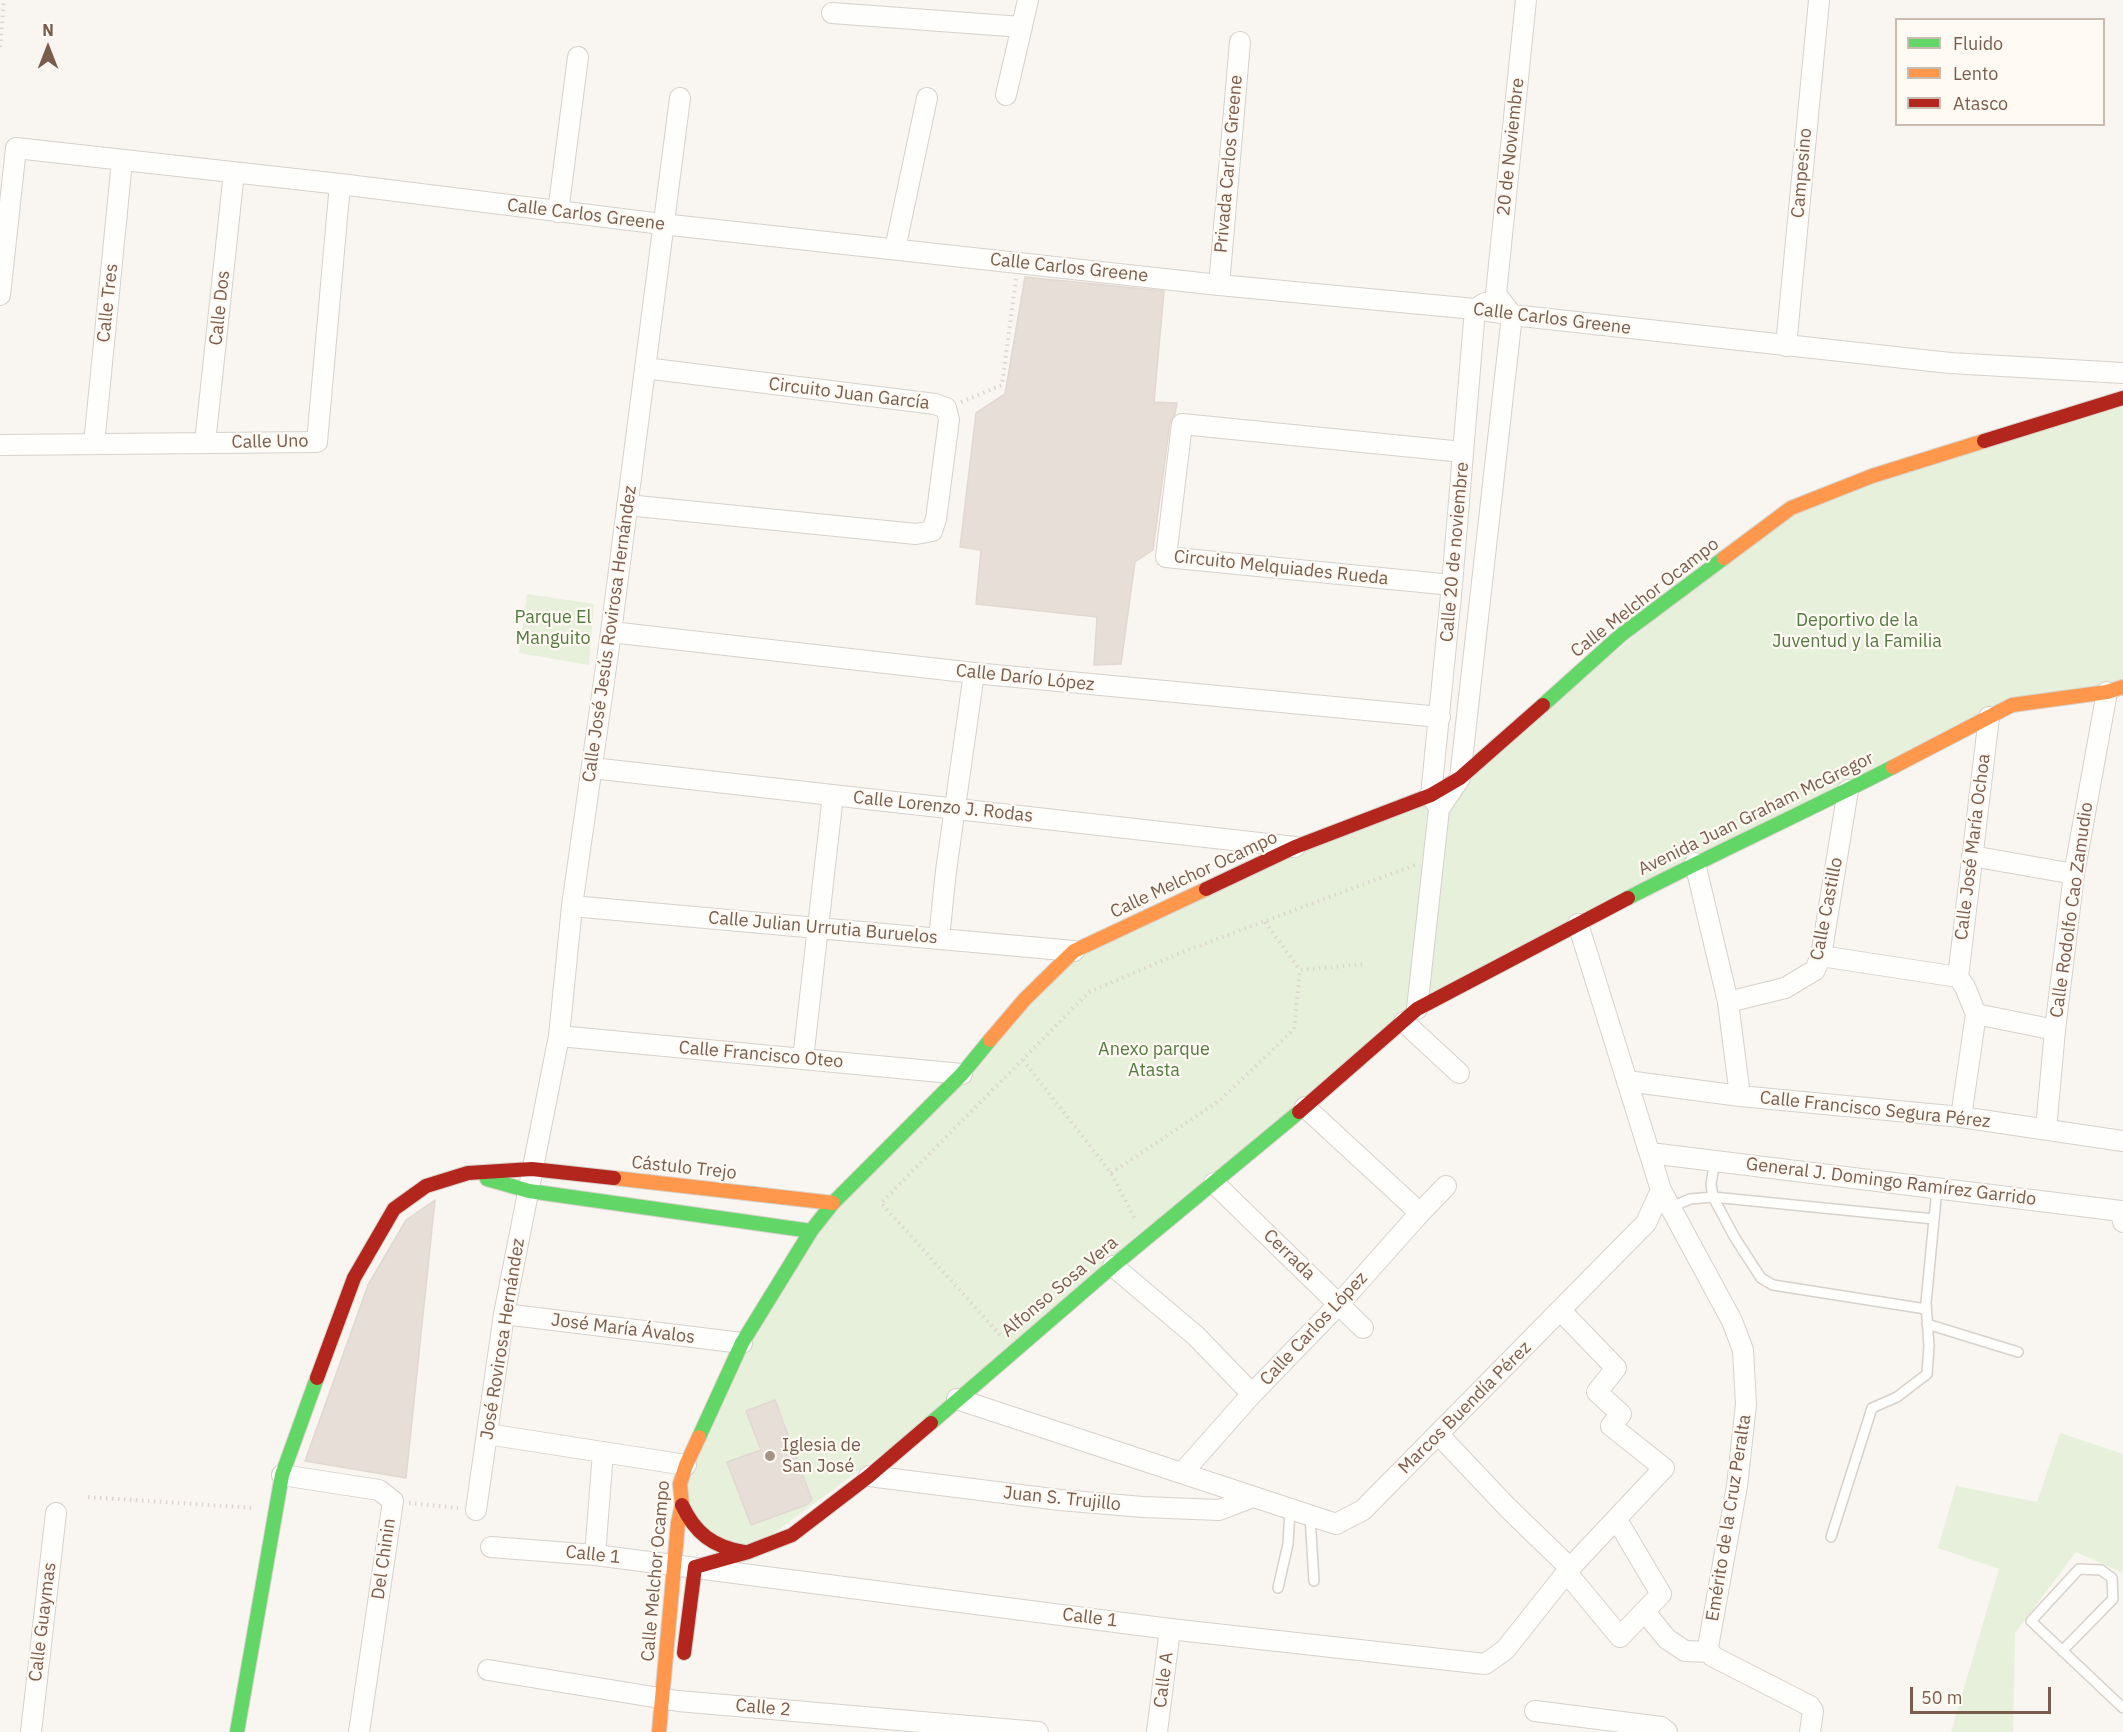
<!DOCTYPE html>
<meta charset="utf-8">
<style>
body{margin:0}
#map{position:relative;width:2123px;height:1732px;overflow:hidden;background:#f9f5f0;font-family:"IBM Plex Sans",sans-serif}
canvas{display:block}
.legend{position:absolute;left:1895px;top:18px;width:210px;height:108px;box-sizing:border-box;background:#fffaf3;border:2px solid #cabbb1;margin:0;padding:8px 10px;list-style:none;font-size:18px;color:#7a5c4d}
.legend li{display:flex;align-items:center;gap:12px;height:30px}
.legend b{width:30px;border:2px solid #cabbb1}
.north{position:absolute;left:18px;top:18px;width:60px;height:60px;-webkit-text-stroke:4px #fffaf3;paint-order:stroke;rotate:0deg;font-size:16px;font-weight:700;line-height:24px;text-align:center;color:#7a5c4d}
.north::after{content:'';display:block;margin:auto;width:21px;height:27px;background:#7a5c4d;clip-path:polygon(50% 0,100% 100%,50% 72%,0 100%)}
.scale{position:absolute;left:1910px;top:1687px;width:141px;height:27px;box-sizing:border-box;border:3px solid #7a5c4d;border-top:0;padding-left:8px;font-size:18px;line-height:21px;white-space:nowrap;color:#7a5c4d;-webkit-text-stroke:4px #fffaf3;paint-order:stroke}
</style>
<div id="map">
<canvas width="2123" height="1732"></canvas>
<ul class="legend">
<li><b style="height:8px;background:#63d668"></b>Fluido</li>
<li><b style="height:8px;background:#ff974d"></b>Lento</li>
<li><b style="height:8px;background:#b3261e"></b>Atasco</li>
</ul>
<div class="north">N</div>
<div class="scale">50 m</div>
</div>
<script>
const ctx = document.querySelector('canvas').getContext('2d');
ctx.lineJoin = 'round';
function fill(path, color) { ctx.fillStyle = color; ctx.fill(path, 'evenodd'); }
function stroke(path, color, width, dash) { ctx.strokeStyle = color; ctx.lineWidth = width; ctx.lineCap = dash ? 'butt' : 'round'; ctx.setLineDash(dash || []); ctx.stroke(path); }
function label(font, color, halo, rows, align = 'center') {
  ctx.font = font + ' "IBM Plex Sans",sans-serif'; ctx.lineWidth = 4.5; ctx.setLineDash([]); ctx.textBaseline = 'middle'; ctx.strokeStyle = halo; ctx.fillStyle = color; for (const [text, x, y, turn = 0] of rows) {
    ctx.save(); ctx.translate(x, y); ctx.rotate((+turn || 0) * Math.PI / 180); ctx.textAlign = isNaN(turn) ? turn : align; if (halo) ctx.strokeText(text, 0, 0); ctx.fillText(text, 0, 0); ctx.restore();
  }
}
fill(new Path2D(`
 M2123 400V687L2012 705 1417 1009 957 1399 748 1552 689 1522 686 1465 811 1231 1074 951 1460 778 1791 508Z
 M527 594 594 604 589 665 519 653Z
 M2060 1433 2123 1454V1573L2076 1552 2015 1633 2013 1732H1951L1999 1569 1938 1548 1956 1486 2037 1502Z`), '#e7f0db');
const building = new Path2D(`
 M1025 277 1164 291 1154 402 1177 403 1175 414 1170 423 1153 550 1135 562 1121 664 1094 665 1097 617 976 604 981 550 960 547 976 413 1005 394Z
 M435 1200 406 1478 305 1461 368 1285 406 1220Z
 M775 1400 812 1500 806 1505 751 1525 727 1462 761 1450 746 1411Z`);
fill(building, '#e6ded7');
stroke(building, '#e2d8d2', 1.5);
const lane = new Path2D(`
 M1715 1160 1711 1184 1713 1197 1735 1238 1761 1278 1773 1285 1926 1309
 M1669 1208 1690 1199 1713 1197 1934 1219
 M1927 1324 2018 1352
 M1310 1516 1314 1581
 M1831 1537 1872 1408 1897 1397 1927 1374 1929 1346 1926 1303 1937 1188
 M1278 1588 1288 1544 1290 1509
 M2062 1651 2113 1599 2112 1578 2101 1570 2079 1569 2031 1621 2123 1708`);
const street = new Path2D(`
 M832 13 1022 27
 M1006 95 1028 0
 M558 212 578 57
 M895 249 927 98
 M1219 285 1240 42
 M0 295 16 148 340 184 662 224 1219 285 1475 309 1512 315 1950 363 2123 373
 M1786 346 1819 0
 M205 443 234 172
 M94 444 122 161
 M0 445 317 442 340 184
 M627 505 916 534 932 531 936 519 949 420 946 408 935 404 645 368
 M1452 585 1166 557 1182 424 1463 452
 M611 632 974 673 1440 717
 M592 768 1295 847
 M1435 802 1431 795 1452 585 1475 309 1485 303
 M1972 856 2074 874
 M1695 863 1728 1002 1740 1096
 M572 906 1074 951
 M939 938 946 871 974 673
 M1821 956 1958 977 1965 987 1976 1014 2055 1030
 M1958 977 1989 717
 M1728 1002 1785 988 1815 970 1821 956 1848 790
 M1417 1009 1439 809 1460 778 1512 315 1496 294 1526 0
 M1404 1022 1459 1073
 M559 1036 962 1074
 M803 1059 833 795
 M1627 1081 1740 1096 1961 1117 2123 1141
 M1305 1107 1420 1213
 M1961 1117 1976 1014
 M2046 1129 2055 1030 2074 874 2107 692
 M1650 1153 2121 1211 2123 1222
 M1214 1183 1363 1328
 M1661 1190 1732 1321 1743 1350 1746 1404 1737 1486 1708 1647 1712 1656 1810 1706 1813 1711 1810 1732
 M1113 1266 1196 1336 1252 1394
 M504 1314 742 1343
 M957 1399 1336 1524 1363 1510 1646 1223 1661 1190 1578 924
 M487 1434 686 1465
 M1438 1434 1508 1508 1570 1568
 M1183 1472 1252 1394 1339 1304 1420 1213 1446 1186
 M282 1475 379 1490 393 1501 359 1732
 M869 1476 1060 1500 1143 1507 1219 1510 1253 1497
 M476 1510 504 1314 559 1036 572 906 611 632 680 98
 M491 1547 595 1555 1170 1629 1485 1664 1505 1650 1570 1568 1664 1468 1611 1426 1621 1414 1597 1392 1616 1368 1561 1311
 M595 1555 603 1452
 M1567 1573 1620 1637 1661 1594 1617 1520
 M1645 1612 1667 1639 1685 1651 1710 1652
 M488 1670 678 1701 1038 1732
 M1535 1711 1661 1727 1667 1732
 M31 1732 56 1513
 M1157 1732 1170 1629`);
const fast = new Path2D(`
 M1543 705 1621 635 1724 558
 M1628 898C1715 853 1805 812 1893 767
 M487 1179 529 1191 811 1231
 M931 1423 1113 1266 1299 1112
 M699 1437 742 1343 811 1231 833 1203 962 1074 990 1040
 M237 1732 282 1475 317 1378`);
const slow = new Path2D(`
 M1724 558 1791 508 1872 476 1984 441
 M1893 767 2012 705 2107 692 2123 687
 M990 1040 1025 999 1074 951 1206 889
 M614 1178 833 1203
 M659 1732 678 1523 682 1505 680 1484 686 1465 699 1437`);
const jam = new Path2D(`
 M1984 441 2123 398
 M1206 889 1295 847 1431 795 1460 778 1543 705
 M1299 1112 1417 1009 1628 898
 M317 1378 354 1278 394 1209 426 1186 468 1173 532 1169 614 1178
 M682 1505C695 1533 713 1547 744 1552
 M684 1653 695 1567 748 1552 792 1535 869 1476 931 1423`);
stroke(lane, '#d7d1cb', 12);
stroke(street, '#d7d1cb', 22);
stroke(fast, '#d9d2cb', 16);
stroke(slow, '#d9d2cb', 16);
stroke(jam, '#d9d2cb', 16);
stroke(new Path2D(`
 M0 47 4 0
 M961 402 1002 385 1016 279
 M1265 922 1300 970
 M1023 1060 1111 1173 1135 1219
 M1111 1173 1219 1101 1294 1029 1300 970 1365 964
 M1000 1335 881 1203 1089 992 1185 951 1415 865
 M88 1497 255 1508
 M409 1503 458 1508`), '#dcd5d0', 4, [1.5, 4.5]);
stroke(lane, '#fefefd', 9);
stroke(street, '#fefefd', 20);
stroke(fast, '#63d668', 14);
stroke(slow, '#ff974d', 14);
stroke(jam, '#b3261e', 14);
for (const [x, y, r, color] of [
 [770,1456,6,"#a69286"]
]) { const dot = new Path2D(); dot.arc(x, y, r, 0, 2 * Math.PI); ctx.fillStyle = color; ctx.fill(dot); stroke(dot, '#fffaf3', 2); }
label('18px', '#7a5c4d', '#fffaf3', [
 ["20 de Noviembre",1511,147,-84],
 ["Privada Carlos Greene",1229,164,-85],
 ["Campesino",1802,173,-85],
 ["Calle Carlos Greene",586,215,7],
 ["Calle Carlos Greene",1069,268,6],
 ["Calle Tres",108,303,-84],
 ["Calle Dos",220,308,-84],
 ["Calle Carlos Greene",1552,319,7],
 ["Circuito Juan García",849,394,7],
 ["Calle Uno",270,442,-1],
 ["Calle 20 de noviembre",1455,552,-85],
 ["Circuito Melquiades Rueda",1281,568,6],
 ["Calle Melchor Ocampo",1645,598,-38],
 ["Calle José Jesús Rovirosa Hernández",610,634,-82],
 ["Calle Darío López",1025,678,6],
 ["Calle Lorenzo J. Rodas",943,807,6],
 ["Avenida Juan Graham McGregor",1756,814,-26],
 ["Calle José María Ochoa",1973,847,-83],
 ["Calle Melchor Ocampo",1194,875,-25],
 ["Calle Castillo",1827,909,-79],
 ["Calle Rodolfo Cao Zamudio",2072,910,-82],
 ["Calle Julian Urrutia Buruelos",823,928,5],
 ["Calle Francisco Oteo",761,1055,5],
 ["Calle Francisco Segura Pérez",1875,1110,6],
 ["Cástulo Trejo",684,1168,6],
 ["General J. Domingo Ramírez Garrido",1891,1182,7],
 ["Cerrada",1289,1255,44],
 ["Alfonso Sosa Vera",1060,1287,-40],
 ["José María Ávalos",623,1329,7],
 ["Calle Carlos López",1314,1329,-47],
 ["José Rovirosa Hernández",503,1339,-81],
 ["Marcos Buendía Pérez",1465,1408,-45],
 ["Juan S. Trujillo",1062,1499,6],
 ["Emérito de la Cruz Peralta",1729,1518,-81],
 ["Calle 1",593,1555,6],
 ["Del Chinin",384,1559,-82],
 ["Calle Melchor Ocampo",656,1571,-85],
 ["Calle 1",1090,1618,7],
 ["Calle Guaymas",43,1622,-83],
 ["Calle A",1164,1680,-83],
 ["Calle 2",763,1708,5]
]);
label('18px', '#537a41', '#fffaf3', [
 ["Parque El",553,618],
 ["Manguito",553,639],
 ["Deportivo de la",1857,621],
 ["Juventud y la Familia",1857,642],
 ["Anexo parque",1154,1050],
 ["Atasta",1154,1071]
]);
label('18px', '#7a5c4d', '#fffaf3', [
 ["Iglesia de",782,1446],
 ["San José",782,1467]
], 'left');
</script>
